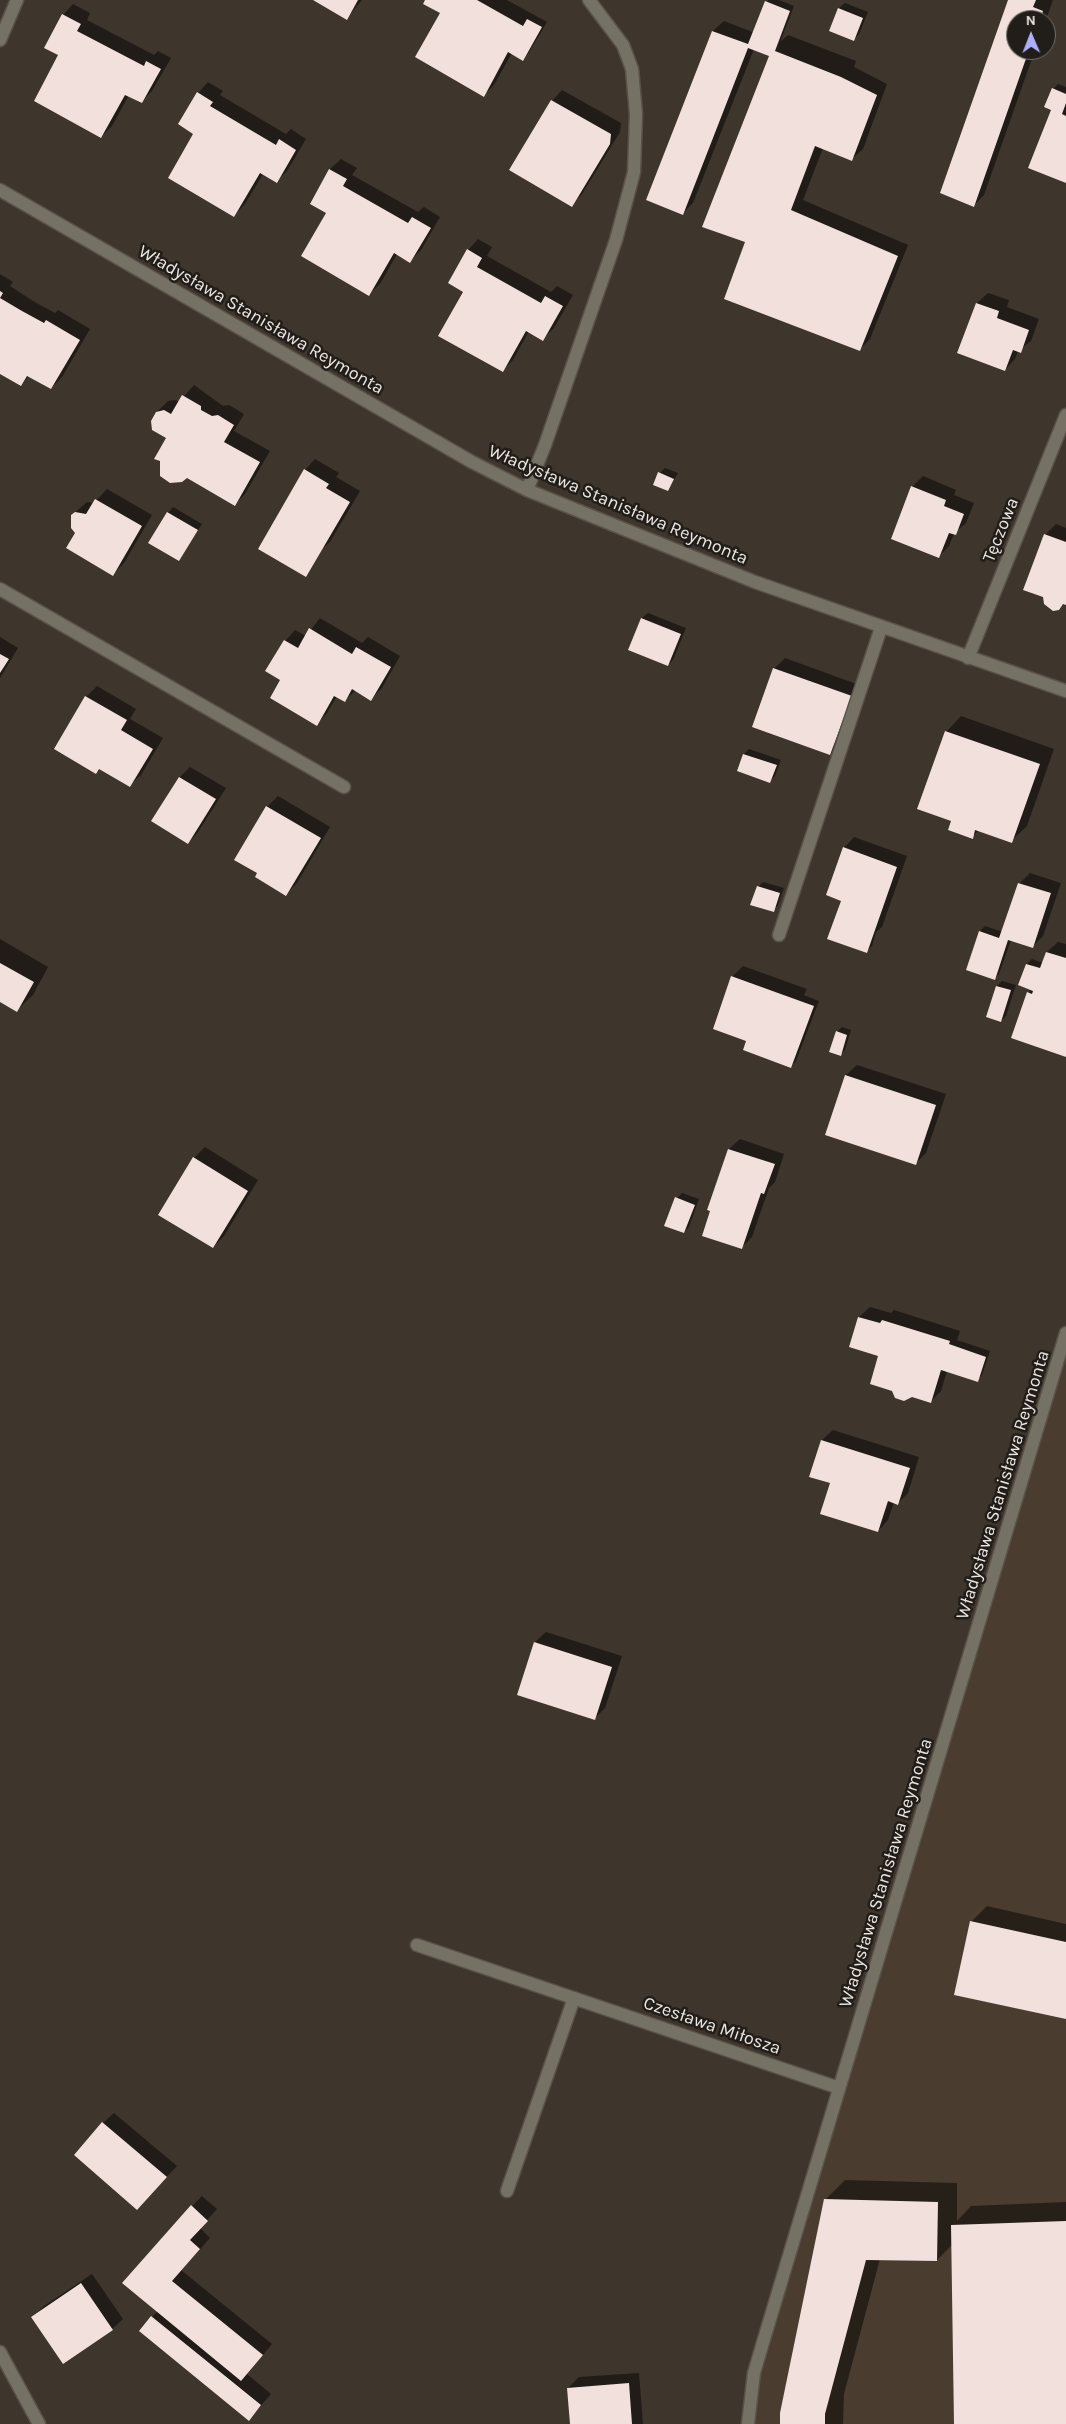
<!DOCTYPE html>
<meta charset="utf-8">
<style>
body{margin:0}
#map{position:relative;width:1066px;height:2424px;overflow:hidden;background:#3e352c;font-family:Karla,sans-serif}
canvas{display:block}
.north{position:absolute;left:1006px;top:10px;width:50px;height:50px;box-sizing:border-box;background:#211d19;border:1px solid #726d69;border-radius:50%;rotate:359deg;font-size:14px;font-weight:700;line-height:20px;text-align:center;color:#ece6e0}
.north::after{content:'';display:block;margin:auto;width:18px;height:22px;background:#adaffb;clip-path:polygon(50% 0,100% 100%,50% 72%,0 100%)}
</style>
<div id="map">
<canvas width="1066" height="2424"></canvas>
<div class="north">N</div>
</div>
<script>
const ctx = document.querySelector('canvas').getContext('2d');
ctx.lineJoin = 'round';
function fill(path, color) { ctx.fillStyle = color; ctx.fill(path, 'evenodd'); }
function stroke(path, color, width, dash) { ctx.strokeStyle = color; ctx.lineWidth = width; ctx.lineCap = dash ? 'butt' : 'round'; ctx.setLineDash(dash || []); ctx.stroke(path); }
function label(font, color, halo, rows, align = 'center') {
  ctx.font = font + ' Karla,sans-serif'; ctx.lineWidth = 5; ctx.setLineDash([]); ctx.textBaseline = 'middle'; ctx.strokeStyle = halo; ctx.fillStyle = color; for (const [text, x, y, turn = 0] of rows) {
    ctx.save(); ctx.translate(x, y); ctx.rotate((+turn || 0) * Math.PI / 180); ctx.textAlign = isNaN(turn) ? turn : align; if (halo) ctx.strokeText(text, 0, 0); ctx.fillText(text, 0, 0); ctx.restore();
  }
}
fill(new Path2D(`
 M1066 1350V2424H748L754 2373Z`), '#4a3d30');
fill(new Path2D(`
 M315 0H362L347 18Z
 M427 0H507L547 22 528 54 523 59 512 53 494 85 484 95 441 12Z
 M768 0H779L794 6 780 42 788 35 856 61 854 67 887 84 863 149 852 159 823 148 803 200 908 245 870 339 859 350 725 299 746 243 770 55 754 49 693 203 682 214 647 200 713 31 724 21 755 33Z
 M1010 0H1053L1046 20H1016V50H1035L984 195 973 206Z
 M845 3 868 12 859 34 854 39 831 30 839 8Z
 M73 4 90 13 87 20 154 55 158 51 171 58 152 91 141 102 129 95 112 126 101 137 60 55 63 15Z
 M208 82 223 91 220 95 286 134 291 129 306 139 287 171 276 182 263 174 245 204 234 215 195 133 198 93Z
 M1058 84 1066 87V181L1053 109V89Z
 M562 90 621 123 620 132 582 194 571 205 552 101Z
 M341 159 357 168 352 175 418 212 424 207 440 217 421 250 410 261 397 254 380 284 369 294 328 213 311 203 330 169Z
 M478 239 492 247 487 256 551 292 557 286 573 295 554 328 543 339 529 331 513 360 502 371 464 291 468 250Z
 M0 274 13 282 10 286 33 301 55 313 58 310 90 329 62 377 51 388 29 376 21 385 0 373Z
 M988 293 1009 300 1007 307 1039 319 1031 341 1018 351 1015 359 1005 370 958 353 977 303Z
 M194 385 223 406 229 405 244 414 234 431 270 451 245 494 235 504 168 438 157 412 168 401 175 400 179 402Z
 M315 459 339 473 336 477 360 491 330 542 322 549 306 576 305 470Z
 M665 468 678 473 668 490 660 473Z
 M923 476 956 490 954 495 974 503 966 523 954 533 949 546 939 556 912 487Z
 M107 489 152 515 124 563 113 574 77 533 72 515 87 502 94 503Z
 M173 507 202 524 178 560 168 513Z
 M1056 524 1066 528V604L1045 535Z
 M648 613 686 628 673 660 668 665 630 649 642 618Z
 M320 618 362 643 368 637 400 656 382 688 371 699 356 690 345 700 337 696 327 713 317 724 282 680 285 641 295 630 306 636Z
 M0 637 18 648 0 678Z
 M785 658 862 686 840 743 830 753 774 669Z
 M97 686 136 709 130 719 163 738 141 775 130 785 100 768 56 748 86 697Z
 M961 716 1054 749 1027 826 1011 841 979 830 972 837 952 820 946 732Z
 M749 749 781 760 775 776 770 781 738 770 744 754Z
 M190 767 226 788 198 832 188 843 153 821 180 777Z
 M278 796 330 827 297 883 286 894 259 873 267 807Z
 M854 837 907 856 882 927 876 932 872 946 867 951 842 900 844 848Z
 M1030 873 1061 883 1043 936 1032 947 1011 940 999 974 994 979 967 969 980 931 985 926 1003 932 1019 884Z
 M763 882 784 888 778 905 773 911 758 887Z
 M0 939 48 967 33 995 17 1010 0 1001Z
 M1058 942 1066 944V1056L1028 993 1032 989 1027 964 1032 959 1043 963 1047 952Z
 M743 966 807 989 804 995 819 1001 796 1061 791 1067 732 977Z
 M1002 981 1016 985 1006 1016 1001 1021 997 986Z
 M842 1027 851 1030 845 1050 840 1055 837 1032Z
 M857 1065 946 1094 926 1153 916 1163 827 1134 846 1075Z
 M740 1139 784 1154 775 1182 769 1188 752 1237 741 1248 709 1209 729 1149Z
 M205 1147 258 1180 224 1236 213 1247 194 1158Z
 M682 1193 699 1199 689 1227 684 1232 677 1198Z
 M870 1307 891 1313 894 1310 960 1331 957 1340 990 1351 982 1375 977 1380 947 1371 941 1391 930 1402 880 1356 850 1346 859 1317Z
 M833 1430 919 1457 908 1493 898 1503 894 1502 888 1520 878 1531 832 1482 822 1440Z
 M546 1632 622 1656 605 1708 594 1719 535 1642Z
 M987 1906 1066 1924V2018L971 1922Z
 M114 2113 177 2166 147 2197 103 2123Z
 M845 2180 957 2183V2221L971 2206 1066 2202V2424H956L952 2245 937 2260 880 2259 844 2394 843 2424H781L825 2200Z
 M202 2196 217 2209 200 2228 210 2238 181 2270 272 2344 247 2374 271 2394 249 2419 152 2317 158 2311 192 2206Z
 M92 2274 123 2319 112 2329 33 2317 44 2306Z
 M639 2373 643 2424H571L568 2388 579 2377Z`), '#0007');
fill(new Path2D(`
 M313 0H358L347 20Z
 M425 0H477L523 26 527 19 542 27 523 61 508 52 484 97 415 57 440 13 423 4Z
 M1008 0H1036L1033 7 1043 11 1040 20H1016V50H1029L974 207 940 193Z
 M765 1 790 11 775 51 841 77 877 95 852 161 815 146 791 210 898 256 860 351 724 299 745 242 702 227 769 56 748 48 683 215 646 200 712 31 748 44Z
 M838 8 863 18 854 41 829 31Z
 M62 14 81 24 77 31 144 66 146 61 161 69 142 103 125 95 101 138 34 101 58 55 44 48Z
 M1052 88 1066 94V103L1062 114 1066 116V183L1028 168 1051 110 1044 107Z
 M197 92 213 102 210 106 276 145 279 139 296 150 277 183 260 173 234 217 168 178 193 134 178 124Z
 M551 100 611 134 610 144 572 207 509 170Z
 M329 169 347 179 343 186 408 223 412 217 431 228 410 263 394 253 369 296 301 256 326 213 310 204Z
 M467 249 482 258 477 267 541 303 545 296 563 306 543 341 526 331 503 372 438 336 463 292 448 283Z
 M0 291 3 293 0 298 22 311 44 323 46 320 80 340 51 389 27 376 21 386 0 374Z
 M976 303 999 311 997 318 1029 330 1021 353 1013 350 1005 371 957 353Z
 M182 395 201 406V410L212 416 218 415 234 425 224 442 260 462 235 506 187 478 182 482 170 483 160 476V461L154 459 166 438 152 430 151 421 156 412 164 410 171 414Z
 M304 469 329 484 326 488 350 502 306 577 258 549Z
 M658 472 674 479 668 491 653 485Z
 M911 486 946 500 944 506 964 514 956 535 949 533 939 558 891 539Z
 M95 499 142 526 113 576 66 548 75 533 71 528V515L75 512 86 514Z
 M167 512 198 530 179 561 148 543Z
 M1044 534 1066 542V605L1063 604 1059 610 1053 611 1044 604 1043 597 1023 590Z
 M641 618 681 634 668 666 628 650Z
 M309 628 352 654 356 647 391 667 371 701 352 689 345 702 334 696 317 726 270 698 280 680 265 671 284 640 298 648Z
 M0 654 9 659 0 673Z
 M773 668 852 696 830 755 752 727Z
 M85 696 127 720 121 730 153 749 130 787 99 769 96 774 54 749Z
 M945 731 1040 764 1012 843 975 830 973 839 948 830 951 821 917 809Z
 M743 754 777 765 770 783 737 771Z
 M179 777 216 799 188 844 151 821Z
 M266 806 321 838 286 896 255 877 257 873 234 860Z
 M843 847 897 867 867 953 827 939 841 901 826 895Z
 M1018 883 1051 893 1033 948 1008 940 995 980 966 970 979 931 999 938Z
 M757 886 780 893 774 912 750 905Z
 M1046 952 1066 958V1057L1011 1038 1027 992 1032 994 1033 991 1018 985 1026 964 1040 968Z
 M0 963 34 982 17 1012 0 1002Z
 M731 976 814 1006 791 1068 743 1050 746 1041 713 1029Z
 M996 986 1011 990 1001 1022 986 1017Z
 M836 1031 847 1035 841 1056 829 1052Z
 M845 1075 936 1105 916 1165 825 1135Z
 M728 1149 775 1164 764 1194 761 1193 742 1249 702 1236 710 1211 707 1210Z
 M193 1157 248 1191 213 1248 158 1215Z
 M675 1197 695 1205 684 1233 664 1226Z
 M858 1317 880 1323 882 1320 950 1341 949 1344 986 1357 978 1382 941 1370 931 1403 912 1397 904 1401 895 1398 892 1391 870 1384 878 1356 849 1347Z
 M821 1440 910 1468 898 1505 888 1501 878 1532 820 1514 830 1483 809 1477Z
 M534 1642 612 1667 595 1720 517 1695Z
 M970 1921 1066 1942V2019L954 1995Z
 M102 2122 167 2177 137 2210 74 2155Z
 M824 2199 938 2202 937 2261 866 2260 825 2414V2424H780V2413Z
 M191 2205 208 2221 190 2240 200 2249 172 2281 263 2355 241 2381 122 2283Z
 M1066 2221V2424H954L951 2225Z
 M81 2283 113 2330 63 2364 31 2317Z
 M151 2316 261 2405 249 2421 139 2331Z
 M629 2383 632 2424H570L567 2388Z`), '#f1e0db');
const minor = new Path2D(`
 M0 40 17 0
 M0 190 472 462 527 490 755 582 1066 691
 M527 490 545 445 616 240 634 172 636 114 632 69 623 45 589 0
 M0 589 344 787
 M968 658 1066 415
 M779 935 881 628
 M417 1945 839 2088
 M507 2191 574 1998
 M0 2352 39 2424
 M748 2424 754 2373 764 2339 1066 1333`);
stroke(minor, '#5a5149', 15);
stroke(minor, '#757265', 12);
label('18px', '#ece6e0', '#211d19', [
 ["Władysława Stanisława Reymonta",261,320,30],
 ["Władysława Stanisława Reymonta",618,505,23],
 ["Tęczowa",1001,530,-68],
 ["Władysława Stanisława Reymonta",1003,1485,-73],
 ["Władysława Stanisława Reymonta",886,1873,-73],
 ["Czesława Miłosza",712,2026,19]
]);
</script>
